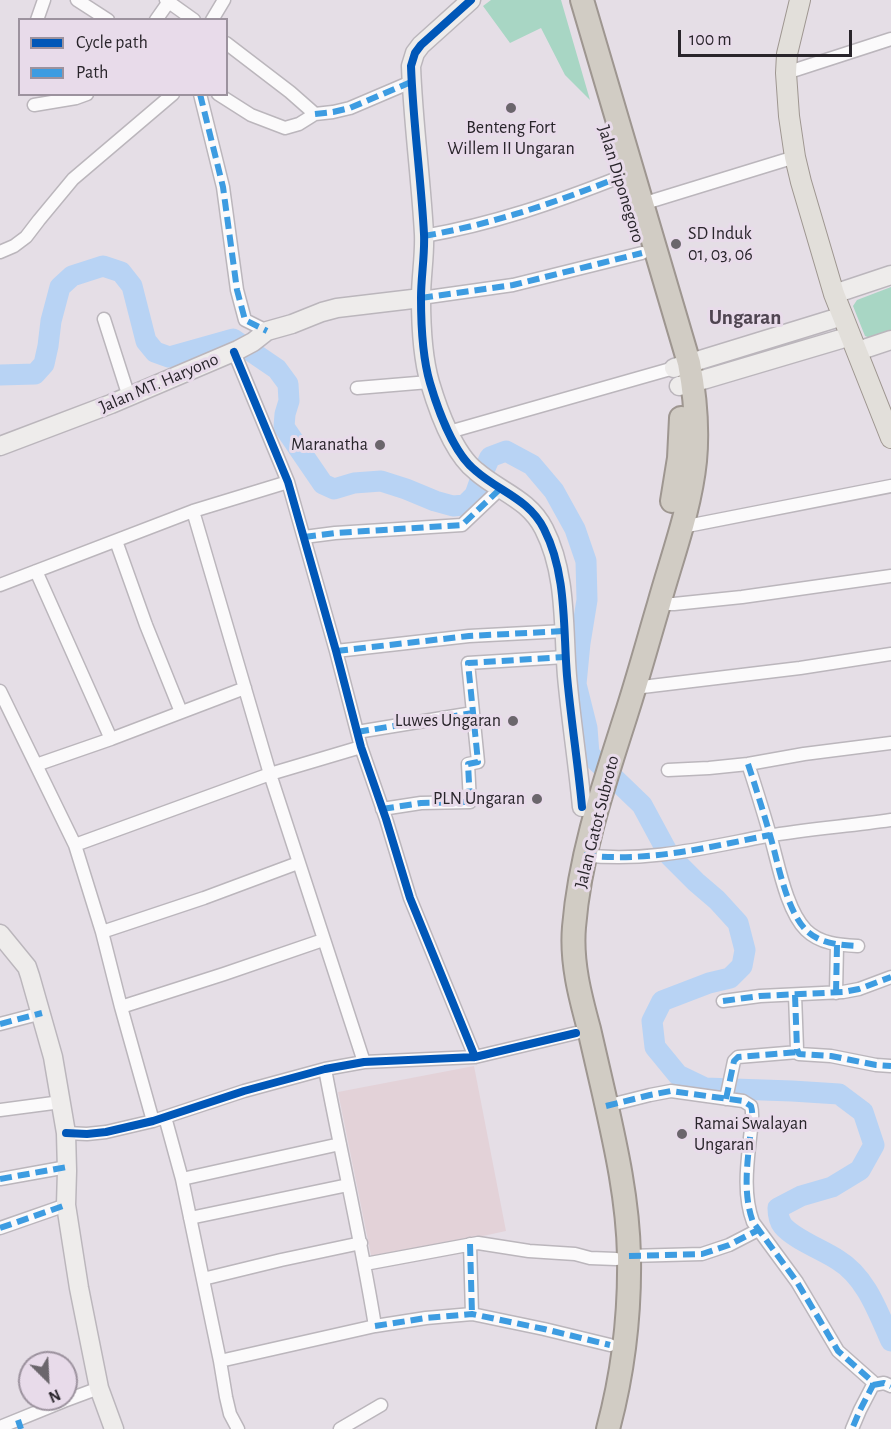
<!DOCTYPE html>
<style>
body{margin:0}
#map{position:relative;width:891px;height:1429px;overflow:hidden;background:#e5dee6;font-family:"Alegreya Sans",sans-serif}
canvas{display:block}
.legend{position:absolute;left:18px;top:18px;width:210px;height:78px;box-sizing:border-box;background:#e8dbea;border:2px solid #9c929e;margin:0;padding:8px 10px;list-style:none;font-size:18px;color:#29252b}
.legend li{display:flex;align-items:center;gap:12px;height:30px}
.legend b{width:30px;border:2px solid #9c929e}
.north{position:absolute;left:18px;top:1351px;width:60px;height:60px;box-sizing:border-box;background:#e8dbea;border:2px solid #9c929e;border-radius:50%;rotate:156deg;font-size:16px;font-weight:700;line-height:24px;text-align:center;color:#29252b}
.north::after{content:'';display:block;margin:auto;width:21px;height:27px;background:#6b666c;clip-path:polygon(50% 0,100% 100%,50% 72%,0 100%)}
.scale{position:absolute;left:678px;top:30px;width:174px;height:27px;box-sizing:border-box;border:3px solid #29252b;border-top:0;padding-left:8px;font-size:18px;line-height:21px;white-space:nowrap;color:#29252b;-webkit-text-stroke:4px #e8dbea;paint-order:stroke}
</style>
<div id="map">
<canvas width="891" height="1429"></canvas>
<ul class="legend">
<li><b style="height:8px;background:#0057b8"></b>Cycle path</li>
<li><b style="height:8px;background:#3d9ce1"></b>Path</li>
</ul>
<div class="north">N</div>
<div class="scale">100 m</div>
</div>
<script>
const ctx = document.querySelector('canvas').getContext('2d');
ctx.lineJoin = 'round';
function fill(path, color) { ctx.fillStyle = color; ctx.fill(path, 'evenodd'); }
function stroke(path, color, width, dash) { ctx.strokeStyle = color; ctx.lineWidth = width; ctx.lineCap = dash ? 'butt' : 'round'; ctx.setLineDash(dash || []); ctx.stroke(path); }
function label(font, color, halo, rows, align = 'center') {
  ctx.font = font + ' "Alegreya Sans",sans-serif'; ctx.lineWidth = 6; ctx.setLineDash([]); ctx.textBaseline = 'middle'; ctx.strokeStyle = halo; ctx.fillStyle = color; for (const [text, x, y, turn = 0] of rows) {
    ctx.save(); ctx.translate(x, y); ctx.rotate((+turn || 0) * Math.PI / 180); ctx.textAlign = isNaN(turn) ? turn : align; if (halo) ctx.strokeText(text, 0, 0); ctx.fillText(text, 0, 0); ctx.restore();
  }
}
fill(new Path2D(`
 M474 1066 506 1231 372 1260 338 1092Z`), '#e3d2d8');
fill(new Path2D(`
 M491 0H561L590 100 565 75 541 28 510 43 483 6Z
 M891 287V331L870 338 865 336 853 306 857 300Z`), '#a8d6c4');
stroke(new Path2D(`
 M0 375 35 374 44 364 48 346 51 321 60 287 72 276 103 266 121 272 132 286 146 341 155 352 169 357 233 339 277 369 288 384 289 401 285 414 284 427 323 484 334 489 354 483 381 481 406 489 435 501 453 506 465 505 475 495 482 475 490 457 506 451 532 465 554 491 575 529 586 561 587 600 580 643 576 684 587 728 589 754 642 805 669 855 696 882 717 900 738 923 745 950 742 966 730 978 709 983 662 1001 652 1021 655 1047 678 1075 705 1088 792 1091 839 1094 863 1112 874 1145 860 1170 832 1187 801 1196 778 1208C778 1214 779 1221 783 1226 794 1239 823 1250 838 1260 866 1277 878 1312 891 1341`), '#b8d3f4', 21);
const street = new Path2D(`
 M77 0 108 20
 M166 0 194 20
 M37 20 44 0
 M156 20 170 0
 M212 20 224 0
 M226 43 290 92 315 114
 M786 73 891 39
 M200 94 223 187 237 290 245 320 267 331
 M218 94 251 115 285 128 299 124 315 114 333 112 350 108 411 82
 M34 105 76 98 87 94
 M642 204 795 157
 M424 236C493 224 554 203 620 177
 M0 252 14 246 26 237 39 220 73 179 173 94
 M421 298 513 285 642 253
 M104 319 129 397
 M234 352 288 482 336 651 361 747 386 819 410 898 475 1057
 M357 388 429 382
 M449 432 674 368
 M193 511 270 774 364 1062
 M682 527 891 486
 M304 537 335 533 462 525 501 488
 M116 541 146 625 181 712
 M36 571 111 739
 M0 585 193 511 288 482
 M659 604H674L742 597 891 576
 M336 651 469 636 565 631
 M634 688 800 668 891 654
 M0 691 75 845 102 932 121 1007 153 1121
 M357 732 473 713
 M748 764C756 788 763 811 770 835 778 862 786 910 806 930 820 944 840 945 858 946
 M36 765 111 739 245 688
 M668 770 709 768 748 764 804 754 891 743
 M382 809 421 803 470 802 468 764 478 762 468 663 565 657
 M75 845 270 774 361 747
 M584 855C646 863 707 847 767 836 808 829 850 826 891 820
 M102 932 204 898 298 863
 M836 993 837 945
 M795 995 797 1049 799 1054 831 1056 876 1065 891 1066
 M723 1001 760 996 843 992 859 989 891 977
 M121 1007 224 974 323 940
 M0 1024 42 1013
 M325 1069C341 1154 361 1239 375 1326
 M726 1099 734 1061 738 1057 798 1052
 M606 1106 650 1095 671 1091 743 1101 751 1106C754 1116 751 1127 750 1138 747 1165 743 1195 753 1222L797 1282 838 1351 873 1382V1385L860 1410 852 1429
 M0 1110 61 1102
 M165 1117 182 1179 220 1361 226 1397 230 1414 238 1429
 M66 1133 87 1134 106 1132 153 1121 244 1091 325 1069 364 1062 475 1057 576 1033
 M0 1179 67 1167
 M182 1179 340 1144
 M190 1218 348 1185
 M0 1228 66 1205
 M470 1244 472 1314
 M629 1256 702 1254 729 1245 758 1230
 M365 1264 478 1243 529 1251 575 1254 590 1258 616 1259
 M203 1279 281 1260 361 1243
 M220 1361 375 1326 426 1318 472 1314 544 1329 610 1345
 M873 1385 884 1383 891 1386
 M0 1427 64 1401 99 1388
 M340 1429 381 1405`);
const secondary = new Path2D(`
 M471 0 421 45 415 53 411 66C413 122 421 178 424 234 425 255 421 276 421 298 421 326 422 356 430 383 438 410 454 454 476 471 500 492 529 499 544 529 567 574 563 627 567 676 571 720 578 764 582 807
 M834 294 891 275
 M858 351 891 340
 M674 368 843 316
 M679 386 706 379 851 336
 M0 446 111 404 238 350 253 342 267 331 292 324 322 312 337 308 421 298
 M0 934 27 967 30 976 53 1057 66 1133 67 1171 66 1205 79 1288 99 1388 114 1429`);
const primary = new Path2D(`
 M800 0 787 54 786 73 789 116 795 157 801 182 834 294 891 438`);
const highway = new Path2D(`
 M582 0 689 363C695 395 698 429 695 461 690 510 672 557 659 604 648 641 638 678 626 715 604 784 580 854 574 927 571 962 580 996 589 1029 594 1051 599 1072 604 1094 616 1147 628 1201 629 1256 630 1313 623 1373 608 1429
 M672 501 679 458 681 418`);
stroke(street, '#bbb6bc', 15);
stroke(secondary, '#bbb6bc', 21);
stroke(primary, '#9e9690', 22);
stroke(highway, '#9e9690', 26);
stroke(street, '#fbfafb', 12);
stroke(secondary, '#eeeceb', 18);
stroke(primary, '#e2dfda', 20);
stroke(highway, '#d1ccc4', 22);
stroke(new Path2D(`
 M200 94 223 187 237 290 245 320 267 331
 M315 114 333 112 350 108 411 82
 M424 236C493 224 554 203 620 177
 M421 298 513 285 642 253
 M304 537 335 533 462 525 501 488
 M336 651 469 636 565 631
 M357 732 473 713
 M748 764C756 788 763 811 770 835 778 862 786 910 806 930 820 944 840 945 858 946
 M382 809 421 803 470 802 468 764 478 762 468 663 565 657
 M584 855C647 863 709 847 770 835
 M836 993 837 945
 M795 995 797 1049 799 1054 831 1056 876 1065 891 1066
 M723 1001 760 996 843 992 859 989 891 977
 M0 1024 42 1013
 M726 1099 734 1061 738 1057 798 1052
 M606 1106 650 1095 671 1091 743 1101 751 1106C754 1116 751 1127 750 1138 747 1165 743 1195 753 1222L797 1282 838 1351 873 1382V1385L860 1410 852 1429
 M0 1179 67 1167
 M0 1228 66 1205
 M470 1244 472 1314
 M629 1256 702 1254 729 1245 758 1230
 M375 1326 426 1318 472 1314 544 1329 610 1345
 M873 1385 884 1383 891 1386
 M18 1420 21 1429`), '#3d9ce1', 6, [12, 6]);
stroke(new Path2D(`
 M471 0 421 45 415 53 411 66C413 122 421 178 424 234 425 255 421 276 421 298 421 326 422 356 430 383 438 410 454 454 476 471 500 492 529 499 544 529 567 574 563 627 567 676 571 720 578 764 582 807
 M234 352 288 482 336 651 361 747 386 819 410 898 475 1057
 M66 1133 87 1134 106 1132 153 1121 244 1091 325 1069 364 1062 475 1057 576 1033`), '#0057b8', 8);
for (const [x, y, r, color] of [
 [511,108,6,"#6b666c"],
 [676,244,6,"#6b666c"],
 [380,445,6,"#6b666c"],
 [513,721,6,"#6b666c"],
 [537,799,6,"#6b666c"],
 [682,1134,6,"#6b666c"]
]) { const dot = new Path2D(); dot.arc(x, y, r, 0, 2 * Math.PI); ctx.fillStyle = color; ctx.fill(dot); stroke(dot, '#e8dbea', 2); }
label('18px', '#29252b', '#e8dbea', [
 ["Benteng Fort",511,128,"center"],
 ["Willem II Ungaran",511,149,"center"],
 ["SD Induk",688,234,"left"],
 ["01, 03, 06",688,255,"left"],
 ["Maranatha",368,445],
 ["Luwes Ungaran",501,721],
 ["PLN Ungaran",525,799],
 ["Ramai Swalayan",694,1124,"left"],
 ["Ungaran",694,1145,"left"]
], 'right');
label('18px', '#29252b', '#e8dbea', [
 ["Jalan Diponegoro",621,184,73],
 ["Jalan MT. Haryono",159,383,-23],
 ["Jalan Gatot Subroto",597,822,-76]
]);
label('bold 21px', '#4f4551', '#e8dbea', [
 ["Ungaran",745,318]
]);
</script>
